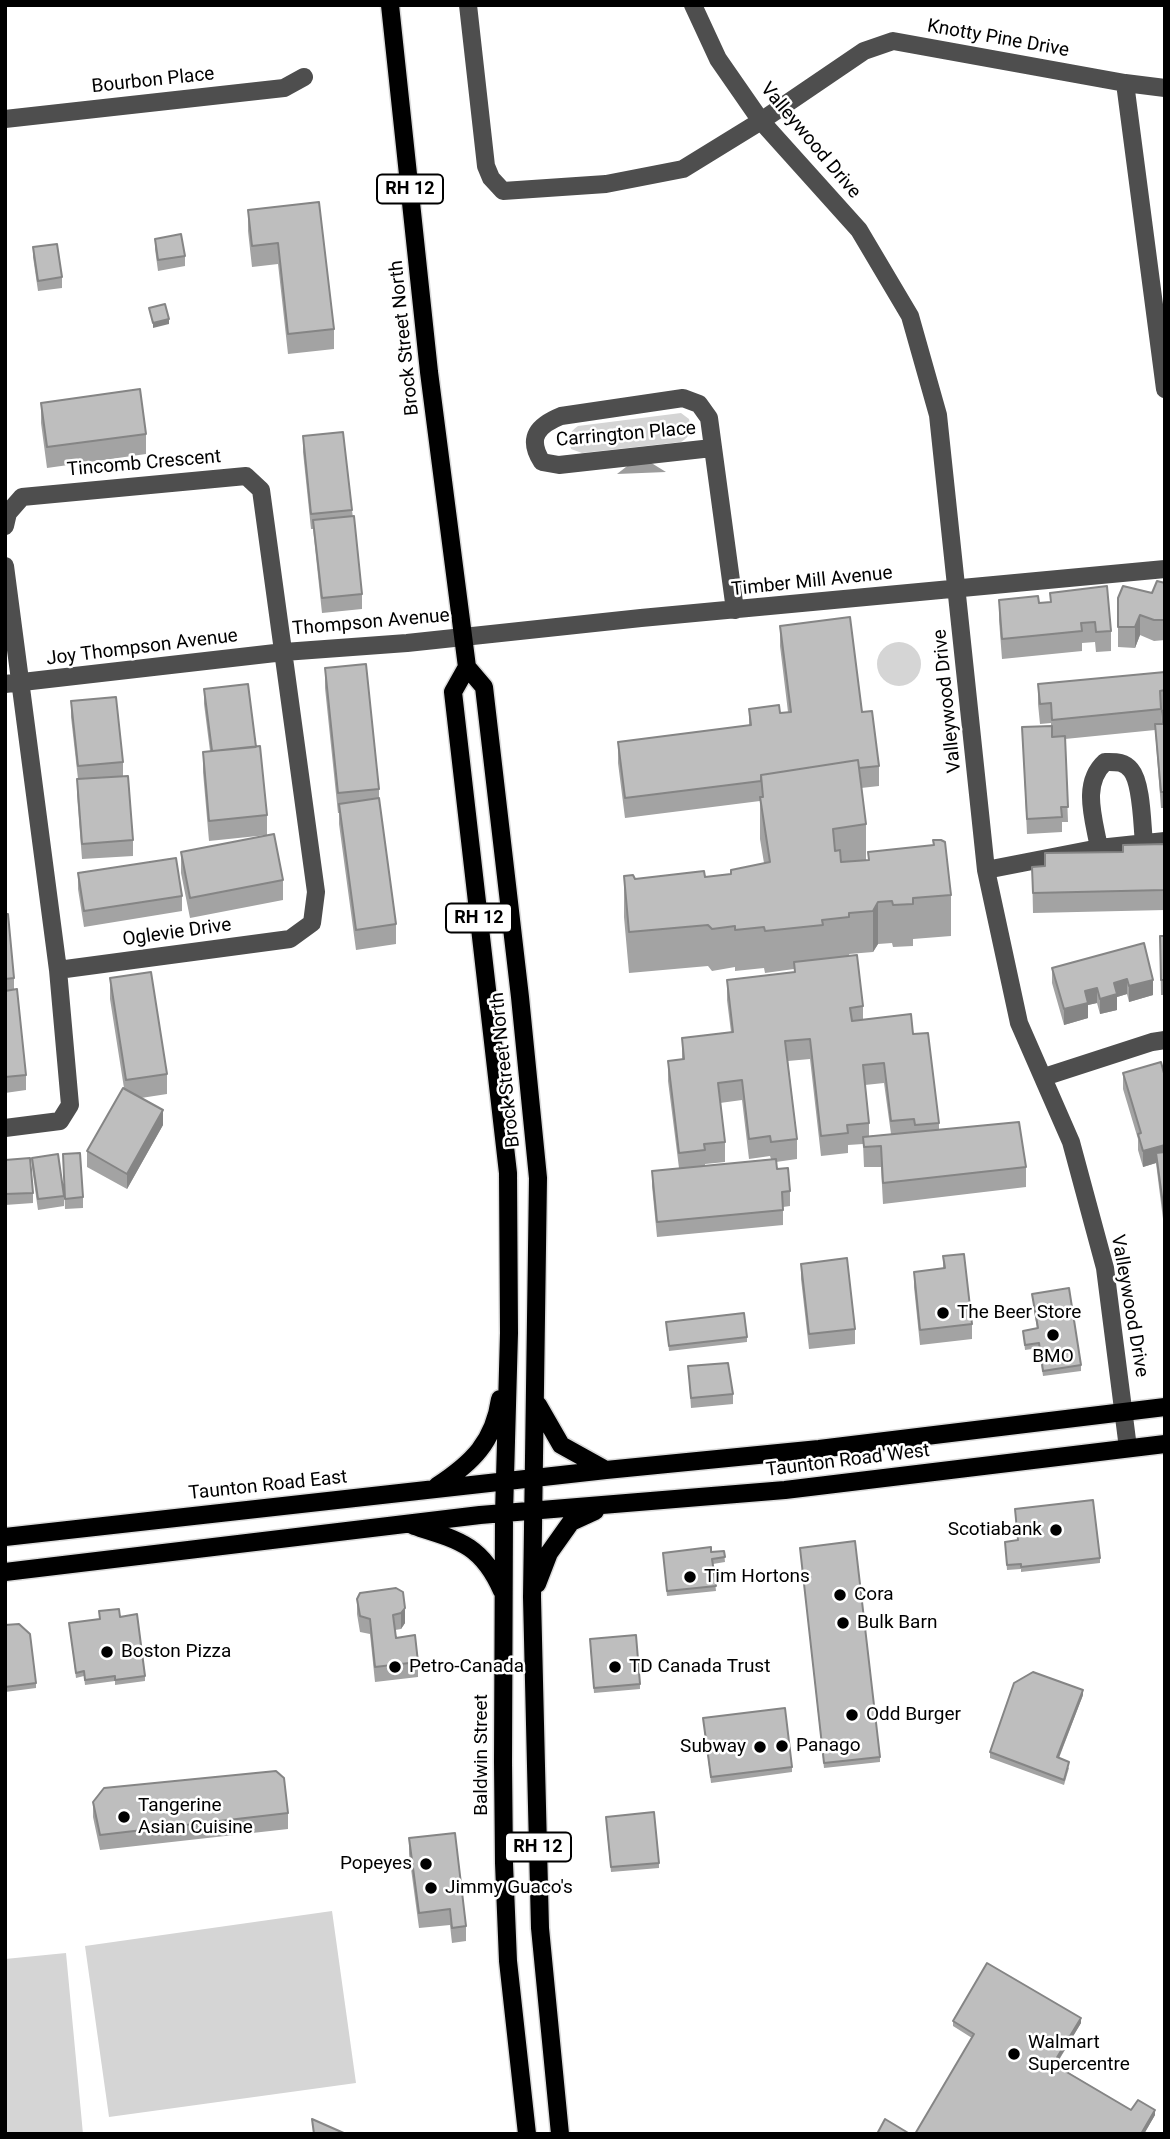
<!DOCTYPE html>
<style>
body{margin:0}
#map{position:relative;width:1170px;height:2139px;overflow:hidden;background:#fff;font-family:Roboto,sans-serif}
canvas{display:block}
.frame{position:absolute;inset:0;border:7px solid #000;pointer-events:none}
</style>
<div id="map">
<canvas width="1170" height="2139"></canvas>
<div class="frame"></div>
</div>
<script>
const ctx = document.querySelector('canvas').getContext('2d');
ctx.lineJoin = 'round';
function fill(path, color) { ctx.fillStyle = color; ctx.fill(path, 'evenodd'); }
function stroke(path, color, width, dash) { ctx.strokeStyle = color; ctx.lineWidth = width; ctx.lineCap = dash ? 'butt' : 'round'; ctx.setLineDash(dash || []); ctx.stroke(path); }
function label(font, color, halo, rows, align = 'center') {
  ctx.font = font + ' Roboto,sans-serif'; ctx.lineWidth = 5; ctx.setLineDash([]); ctx.textBaseline = 'middle'; ctx.strokeStyle = halo; ctx.fillStyle = color; for (const [text, x, y, turn = 0] of rows) {
    ctx.save(); ctx.translate(x, y); ctx.rotate((+turn || 0) * Math.PI / 180); ctx.textAlign = isNaN(turn) ? turn : align; if (halo) ctx.strokeText(text, 0, 0); ctx.fillText(text, 0, 0); ctx.restore();
  }
}
fill(new Path2D(`
 M681 413 689 419C692 430 691 436 681 442L582 453 571 449C568 438 568 433 578 426Z
 M877 664a22 22 0 1 1 44 0a22 22 0 1 1-44 0Z
 M332 1911 356 2083 109 2117 85 1946Z
 M66 1953 83 2134H5V1959Z`), '#d5d5d5');
fill(new Path2D(`
 M640 456 666 472 617 474Z`), '#9c9c9c');
const major = new Path2D(`
 M390 5 429 372 463 636 467 667 484 687 520 997 538 1178 532 1597 536 1766 540 1928 560 2134
 M467 667 453 692 508 1173 509 1333 504 1514 503 1762 504 1863 508 1961 527 2134
 M538 1405 561 1445 606 1470
 M437 1486C472 1463 494 1442 500 1399
 M414 1526C459 1540 482 1545 502 1591
 M5 1537 606 1470 819 1449 1165 1407
 M5 1572 480 1515 785 1490 1165 1444
 M537 1584 549 1553 571 1522 595 1511`);
stroke(major, '#dbdbdb', 21);
stroke(new Path2D(`
 M468 5 486 166 491 178 503 191 606 184 683 169 761 121 864 51 893 41 1125 83 1165 88
 M693 5 718 59 761 121 859 230 910 316 938 415 986 870 1019 1023 1071 1142 1105 1268 1128 1448
 M1125 83 1165 389
 M5 119 284 88 304 77
 M712 448 559 465 542 462C526 437 539 425 561 416L683 398 699 404 709 418 735 610
 M5 526 8 513 22 497 246 476 261 490 316 892 312 923 290 939 58 970 5 566
 M5 684 284 652 407 643 641 618 1165 569
 M1099 848C1094 819 1081 784 1105 762 1115 762 1124 761 1131 770 1142 783 1142 825 1144 843
 M986 870 1099 848 1165 841
 M1044 1077 1152 1042 1165 1040
 M5 1128 60 1121 70 1105 58 970`), '#4e4e4e', 18);
stroke(major, '#000', 18);
fill(new Path2D(`
 M319 202 334 329V349L288 354 278 264 252 267 248 231V210Z
 M155 239 185 256V266L158 271 155 249Z
 M33 247 62 277V288L38 291 33 257Z
 M41 403 146 434V454L47 468 41 423Z
 M303 436 352 510 362 594V609L322 613 313 529H311L303 452Z
 M1165 583V640L1154 641 1140 635 1135 648 1118 647V598L1152 593Z
 M1050 593 1111 631V651L1096 652 1095 642 1082 643V651L1002 659 999 620V600L1039 603 1050 602Z
 M780 626 862 712 879 766V786L861 788 866 824V860H868V852L951 895V936L913 939V946L893 947 892 943 878 944 873 952 849 954 863 1006V1019L913 1034 939 1123V1130L1026 1167V1187L883 1204 881 1167H864L863 1144 848 1145V1153L821 1156 810 1059 788 1061 797 1139V1159L776 1162 777 1169 790 1191V1206L783 1207V1225L657 1237 652 1186V1171L679 1168 668 1081V1061L682 1059V1038L731 1032 727 1000V980L794 973V969L765 973 764 968 735 971V967L712 971 708 966 629 973 624 917V876L635 879 705 877 731 874 764 863 760 839V801L625 818 618 763V742L749 726V709L780 713 788 712 780 646ZM884 1083 891 1134 869 1136V1123L865 1085ZM742 1100 749 1159 770 1156 771 1159 705 1166V1164L725 1162V1142L720 1103Z
 M325 668 379 789V801L396 924V944L356 950 339 824V813H338L325 688Z
 M1165 672V710L1161 711V724L1162 711 1165 710V808H1161L1155 730 1065 739 1068 822H1062V832L1027 834 1022 727 1051 726V723L1040 724 1038 704V684Z
 M204 689 256 747 267 815V835L209 841 203 772V752L210 751 204 704Z
 M71 701 123 762V776L133 840V856L82 859 77 795 78 779 71 717Z
 M1165 844V910L1033 913 1032 867 1045 866Z
 M181 852 283 880V900L190 918 181 873Z
 M78 873 182 896V911L84 927 78 889Z
 M5 914 14 978V990L26 1075V1090L5 1093Z
 M1160 936H1165V995H1161Z
 M1144 943 1153 995 1129 1002 1127 994 1117 997V1010L1100 1014 1097 1003 1088 1005V1018L1064 1025 1052 983V968Z
 M110 978 167 1074V1094L141 1098 163 1125 127 1189 87 1167V1151L124 1088 110 999Z
 M1123 1073 1165 1077V1235L1156 1163 1143 1167 1138 1150V1139L1123 1089Z
 M63 1154 83 1197V1208L65 1209Z
 M32 1158 64 1196V1206L38 1210 32 1168Z
 M5 1160 33 1193V1203L5 1205Z
 M943 1256 972 1324V1339L920 1345 914 1287V1272L943 1268Z
 M801 1264 855 1329V1344L809 1349 801 1279Z
 M1032 1294 1081 1365V1371L1043 1376 1039 1348 1025 1350 1023 1331 1037 1329Z
 M666 1322 747 1337V1342L669 1351Z
 M688 1366 733 1394V1404L691 1408Z
 M1015 1509 1100 1558V1563L1021 1572V1569L1007 1570 1005 1542 1018 1540Z
 M800 1548 880 1757V1762L824 1768Z
 M724 1551 725 1562 713 1564 716 1591 667 1596 663 1553 711 1552Z
 M396 1588 405 1623 401 1629 395 1630 396 1638 418 1662V1677L375 1682 370 1634 360 1632 357 1614V1599Z
 M99 1611 120 1617 145 1676V1681L115 1685V1681L85 1685 84 1676 76 1678 69 1623 100 1619Z
 M5 1625 36 1683V1688L5 1692Z
 M590 1644 640 1684V1689L594 1693Z
 M1083 1695 1059 1758 1069 1768 1064 1785 990 1758V1752Z
 M703 1718 792 1767V1772L711 1783Z
 M93 1802 288 1813V1829L100 1850 93 1817Z
 M606 1822 659 1863V1868L611 1872Z
 M409 1838 466 1926V1941L452 1943 450 1925 419 1928 409 1854Z
 M953 2021 1081 2023 1056 2065 1131 2110 1155 2115 1144 2134H915L972 2038 953 2026Z`), '#a3a3a3');
fill(new Path2D(`
 M169 319V324L153 328V323Z
 M1140 615V635L1135 648V627Z
 M878 902V944L873 952V911Z
 M1127 979V994L1117 997V1010L1100 1014V999L1114 983Z
 M1153 980V995L1129 1002V986Z
 M1097 988V1003L1088 1005V1018L1064 1025V1009L1085 991Z
 M163 1110V1125L127 1189V1174Z
 M1165 1145V1160L1156 1153V1163L1143 1167V1151Z
 M405 1608V1623L401 1629V1613Z
 M1083 1690V1695L1057 1762V1757Z
 M1081 2018V2023L1053 2069V2064Z
 M1155 2110V2115L1144 2134H1141Z`), '#858585');
const building = new Path2D(`
 M319 202 334 329 288 334 278 243 252 246 248 210Z
 M181 234 185 256 158 260 155 239Z
 M57 244 62 277 38 281 33 247Z
 M165 304 169 319 153 323 149 308Z
 M140 389 146 434 47 447 41 403Z
 M343 432 352 510 311 514 303 436Z
 M354 516 362 594 322 598 313 520Z
 M1157 581 1165 583V620H1154L1140 615 1135 627H1118V598L1123 586 1152 593Z
 M1107 586 1111 631 1096 632 1095 622 1081 623 1082 631 1002 639 999 600 1038 596 1039 603 1051 602 1050 593Z
 M850 617 862 712 872 711 879 766 859 768 858 760 761 775V781L625 798 618 742 751 725 749 709 779 705 780 713 791 712 780 626Z
 M366 664 379 789 338 793 325 668Z
 M1165 672V690L1160 691 1161 709 1052 720 1051 703 1040 704 1038 684Z
 M248 684 256 747 212 751 204 689Z
 M116 697 123 762 78 766 71 701Z
 M1165 710V792H1161L1155 724H1163L1162 711Z
 M1052 726V737L1065 736 1068 807H1061L1062 817 1027 819 1022 727Z
 M260 746 267 815 209 821 203 752Z
 M858 760 866 824 833 829 835 851 840 850 841 862 869 860 868 852 934 845 933 840H941L945 842 951 895 913 898V904L893 905 892 901 878 902 873 911 849 913V917L822 920 823 925 765 931 764 927 735 930V926L712 929 708 925 629 932 624 876 633 875 635 879 704 871 705 877 731 874V870L770 862 760 797H763L761 775Z
 M128 776 133 840 82 844 77 779Z
 M379 798 396 924 356 930 339 804Z
 M274 834 283 880 190 898 181 852Z
 M1165 844V890L1033 893 1032 867 1045 866V853L1123 852V845Z
 M176 858 182 896 84 911 78 873Z
 M5 914H8L14 978 5 979Z
 M1160 936H1165V980H1161Z
 M1144 943 1153 980 1129 986 1127 979 1114 983 1117 994 1100 999 1097 988 1085 991 1088 1003 1064 1009 1052 968Z
 M857 955 863 1006 850 1008 852 1021 911 1014 913 1034 928 1033 939 1123 915 1125 914 1119 891 1121 884 1063 863 1065 869 1123 847 1125 848 1133 821 1136 810 1039 785 1041 797 1139 771 1142 770 1136 749 1139 742 1080 718 1083 725 1142 704 1144 705 1150 679 1153 668 1061 684 1059 682 1038 733 1032 727 980 795 972 794 962Z
 M151 972 167 1074 126 1080 110 978Z
 M17 989 26 1075 5 1077V991Z
 M1161 1062 1165 1077V1145L1143 1151 1138 1134 1141 1133 1123 1073Z
 M123 1088 163 1110 127 1174 87 1151Z
 M1019 1122 1026 1167 883 1183 881 1146 864 1147 863 1137Z
 M1165 1152V1219L1156 1153Z
 M80 1153 83 1197 65 1199 63 1154Z
 M58 1154 64 1196 38 1199 32 1158Z
 M30 1158 33 1193 5 1194V1160Z
 M776 1159 777 1169 788 1168 790 1191 782 1192 783 1210 657 1222 652 1171Z
 M964 1254 972 1324 920 1330 914 1272 945 1268 943 1256Z
 M847 1258 855 1329 809 1334 801 1264Z
 M1069 1288 1081 1365 1043 1371 1039 1343 1025 1345 1023 1331 1038 1328 1032 1294Z
 M744 1313 747 1337 669 1346 666 1322Z
 M728 1363 733 1394 691 1398 688 1366Z
 M1093 1500 1100 1558 1021 1567V1564L1007 1565 1005 1542 1018 1540 1015 1509Z
 M855 1541 880 1757 824 1763 800 1548Z
 M711 1547V1552L724 1551 725 1557 712 1559 716 1586 667 1591 663 1553Z
 M396 1588 403 1592 405 1608 401 1613 393 1615 396 1638 415 1635 418 1662 375 1667 370 1619 360 1616 357 1599 360 1593Z
 M119 1609 120 1617 137 1614 145 1676 115 1680V1676L85 1680 84 1671 76 1673 69 1623 100 1619 99 1611Z
 M19 1624 30 1634 36 1683 5 1687V1625Z
 M636 1635 640 1684 594 1688 590 1639Z
 M1033 1672 1083 1690 1057 1757 1069 1762 1064 1780 990 1752 1014 1683Z
 M785 1708 792 1767 711 1777 703 1718Z
 M276 1771 284 1778 288 1813 100 1835 93 1802 104 1788Z
 M654 1812 659 1863 611 1867 606 1817Z
 M455 1833 466 1926 452 1928 450 1909 419 1913 409 1838Z
 M987 1963 1081 2018 1053 2064 1131 2110 1138 2100 1155 2110 1141 2134H915L974 2034 953 2021Z
 M312 2119 346 2134H314Z
 M885 2119 910 2134H877Z`);
fill(building, '#bebebe');
stroke(building, '#858585', 2);
for (const [x, y, r, color] of [
 [943,1313,7,"#000"],
 [1053,1335,7,"#000"],
 [1056,1530,7,"#000"],
 [690,1577,7,"#000"],
 [840,1595,7,"#000"],
 [843,1623,7,"#000"],
 [107,1652,7,"#000"],
 [395,1667,7,"#000"],
 [615,1667,7,"#000"],
 [852,1715,7,"#000"],
 [782,1746,7,"#000"],
 [760,1747,7,"#000"],
 [124,1817,7,"#000"],
 [426,1864,7,"#000"],
 [431,1888,7,"#000"],
 [1014,2054,7,"#000"]
]) { const dot = new Path2D(); dot.arc(x, y, r, 0, 2 * Math.PI); ctx.fillStyle = color; ctx.fill(dot); stroke(dot, '#fff', 2.5); }
for (const [x, y, w] of [
 [410,189,66],
 [479,918,66],
 [538,1847,66]
]) { const box = new Path2D(); box.roundRect(x - w / 2, y - 14.5, w, 29, 5); ctx.fillStyle = '#fff'; ctx.fill(box); stroke(box, '#000', 2); }
label('bold 18px', '#000', null, [
 ["RH 12",410,189],
 ["RH 12",479,918],
 ["RH 12",538,1847]
]);
label('19px', '#000', '#fff', [
 ["Knotty Pine Drive",998,39,10],
 ["Bourbon Place",153,81,-6],
 ["Valleywood Drive",810,141,50],
 ["Brock Street North",405,338,-96],
 ["Carrington Place",626,435,-5],
 ["Tincomb Crescent",144,464,-5],
 ["Timber Mill Avenue",812,582,-6],
 ["Thompson Avenue",371,623,-5],
 ["Joy Thompson Avenue",142,648,-7],
 ["Valleywood Drive",948,701,-96],
 ["Oglevie Drive",177,933,-8],
 ["Brock Street North",506,1070,-96],
 ["Valleywood Drive",1129,1306,80],
 ["Taunton Road West",848,1461,-7],
 ["Taunton Road East",268,1486,-6],
 ["Baldwin Street",482,1755,-90]
]);
label('19px', '#000', '#fff', [
 ["The Beer Store",957,1313],
 ["BMO",1053,1357,"center"],
 ["Scotiabank",1042,1530,"right"],
 ["Tim Hortons",704,1577],
 ["Cora",854,1595],
 ["Bulk Barn",857,1623],
 ["Boston Pizza",121,1652],
 ["Petro-Canada",409,1667],
 ["TD Canada Trust",629,1667],
 ["Odd Burger",866,1715],
 ["Panago",796,1746],
 ["Subway",746,1747,"right"],
 ["Tangerine",138,1806],
 ["Asian Cuisine",138,1828],
 ["Popeyes",412,1864,"right"],
 ["Jimmy Guaco's",445,1888],
 ["Walmart",1028,2043],
 ["Supercentre",1028,2065]
], 'left');
</script>
